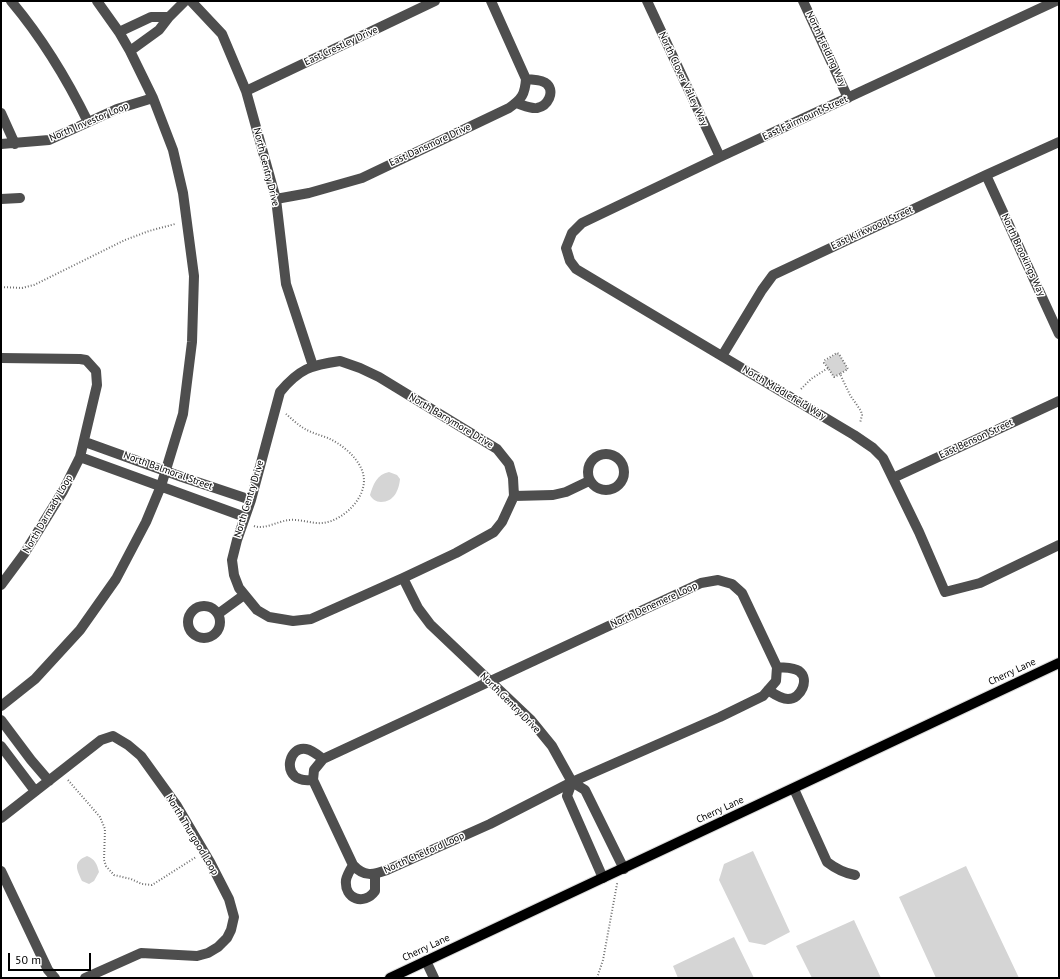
<!DOCTYPE html>
<style>
body{margin:0}
#map{position:relative;width:1060px;height:979px;overflow:hidden;background:#fff;font-family:"PT Sans",sans-serif}
canvas{display:block}
.frame{position:absolute;inset:0;border:2px solid #000;pointer-events:none}
.scale{position:absolute;left:8px;top:953px;width:83px;height:18px;box-sizing:border-box;border:2px solid #000;border-top:0;padding-left:5px;font-size:12px;line-height:14px;white-space:nowrap;color:#000;-webkit-text-stroke:3px #fff;paint-order:stroke}
</style>
<div id="map">
<canvas width="1060" height="979"></canvas>
<div class="frame"></div>
<div class="scale">50 m</div>
</div>
<script>
const ctx = document.querySelector('canvas').getContext('2d');
ctx.lineJoin = 'round';
function fill(path, color) { ctx.fillStyle = color; ctx.fill(path, 'evenodd'); }
function stroke(path, color, width, dash) { ctx.strokeStyle = color; ctx.lineWidth = width; ctx.lineCap = dash ? 'butt' : 'round'; ctx.setLineDash(dash || []); ctx.stroke(path); }
function label(font, color, halo, rows, align = 'center') {
  ctx.font = font + ' "PT Sans",sans-serif'; ctx.lineWidth = 3; ctx.setLineDash([]); ctx.textBaseline = 'middle'; ctx.strokeStyle = halo; ctx.fillStyle = color; for (const [text, x, y, turn = 0] of rows) {
    ctx.save(); ctx.translate(x, y); ctx.rotate((+turn || 0) * Math.PI / 180); ctx.textAlign = isNaN(turn) ? turn : align; if (halo) ctx.strokeText(text, 0, 0); ctx.fillText(text, 0, 0); ctx.restore();
  }
}
fill(new Path2D(`
 M837 353 839 354 848 369 834 377 824 362Z
 M389 472 397 475 400 479C399 490 394 502 381 502 376 502 372 499 370 495 373 485 377 474 389 472Z
 M753 851 790 932 765 945 749 942 719 880 724 864Z
 M87 856C95 859 97 864 99 872L94 881 89 884 82 881C77 870 72 862 87 856Z
 M966 866 1019 978H936L899 897Z
 M854 920 881 978H812L796 946Z
 M734 937 754 978H678L673 966Z`), '#d5d5d5');
const major = new Path2D(`
 M390 978 1059 663`);
stroke(major, '#dbdbdb', 12);
stroke(new Path2D(`
 M1 287 22 288 34 285 125 240 149 231 175 224
 M828 368 824 363 825 360 837 353 839 354 848 369 840 374 850 395 861 411 862 415 860 423
 M801 389 811 379 828 368 834 377 840 374
 M254 526C265 530 278 521 289 520 301 519 312 524 323 523 346 520 373 492 361 468 355 455 341 444 328 438 320 435 312 433 305 429 298 425 292 419 286 414
 M68 780 100 817 105 829 104 860 106 866 114 875 131 879 142 884 152 885 196 857
 M597 978 603 960 617 884V882`), '#707070', 2, [1, 2]);
stroke(new Path2D(`
 M11 1C43 39 66 77 88 122
 M191 1 222 34 246 91 276 199 286 284 313 366
 M647 1 720 157
 M803 1 848 98
 M1056 1 720 157 582 223 572 233 566 248 570 261 576 269 854 435 873 448 883 458 919 532 945 592 980 583 1059 545
 M119 32 151 17H169
 M130 51 159 30 169 17 185 1
 M246 91 435 1
 M516 103C523 105 530 109 537 108 548 106 555 92 547 84 542 79 532 80 526 79
 M1 113 15 144
 M1 144 49 140 117 109 153 98
 M986 175 1059 334
 M1 199 20 198
 M276 199 309 193 362 178 509 108C522 99 525 94 526 79L491 1
 M722 356 762 290 773 275 986 175 1059 142
 M1 358 80 359 86 360 96 371 97 385 80 457 63 491 24 554 1 585
 M340 361 360 368 379 377 497 449 509 464 513 478 514 496 502 522 494 532 456 553 403 578 311 619 293 621 269 617 257 610 239 588 234 575 232 560 237 540 251 500 280 392C299 369 311 365 340 361Z
 M85 442 182 477 251 500
 M588 472a18 18 0 1 1 36 0a18 18 0 1 1-36 0Z
 M80 457 245 517
 M893 478 1059 401
 M514 496 553 495 566 492 589 481
 M403 578 418 608 430 624 530 719 552 746 572 782 585 790 624 869
 M718 580 732 584 742 593 777 667 776 681 763 696 720 717 572 782 490 824 387 870C373 875 364 877 353 865L313 780 314 770 323 759 701 583Z
 M188 622a16 16 0 1 1 32 0a16 16 0 1 1-32 0Z
 M218 614 244 595
 M768 690C774 694 781 699 788 699 801 699 810 679 799 671 793 667 784 668 777 667
 M1 706 35 679 80 630 116 579 146 522 161 486 183 414 192 342 194 276 183 193 173 150 153 98 130 51 119 32 97 1
 M1 720 31 760 49 781
 M1 746 35 791
 M313 780C309 780 304 781 300 779 283 774 289 746 306 749 312 750 318 755 323 759
 M572 782 567 796 603 878
 M794 789 827 862C836 869 844 873 855 875
 M1 818 101 740 113 736 128 745 141 756 177 806 210 862 229 899 234 917 231 930 227 938 218 947 208 953 197 956 141 953 85 978
 M353 865C350 870 347 875 346 880 344 899 364 906 375 891V875
 M1 871 48 970 55 978
 M426 961 434 978`), '#4e4e4e', 10);
stroke(major, '#000', 10);
label('10px', '#000', '#fff', [
 ["East Crestley Drive",341,46,-25],
 ["North Fielding Way",826,49,65],
 ["North Clover Valley Way",683,79,65],
 ["East Fairmount Street",805,118,-25],
 ["North Investor Loop",89,122,-23],
 ["East Dansmore Drive",430,145,-25],
 ["North Gentry Drive",266,167,76],
 ["East Kirkwood Street",872,228,-25],
 ["North Brookings Way",1023,255,65],
 ["North Middlefield Way",784,393,31],
 ["North Barrymore Drive",451,421,31],
 ["East Benson Street",976,439,-25],
 ["North Balmoral Street",168,471,20],
 ["North Gentry Drive",249,499,-73],
 ["North Darmady Loop",48,514,-60],
 ["North Denemere Loop",654,605,-25],
 ["Cherry Lane",1012,672,-25],
 ["North Gentry Drive",510,703,45],
 ["Cherry Lane",720,810,-25],
 ["North Thurgood Loop",192,835,59],
 ["North Chelford Loop",424,853,-24],
 ["Cherry Lane",426,948,-25]
]);
</script>
